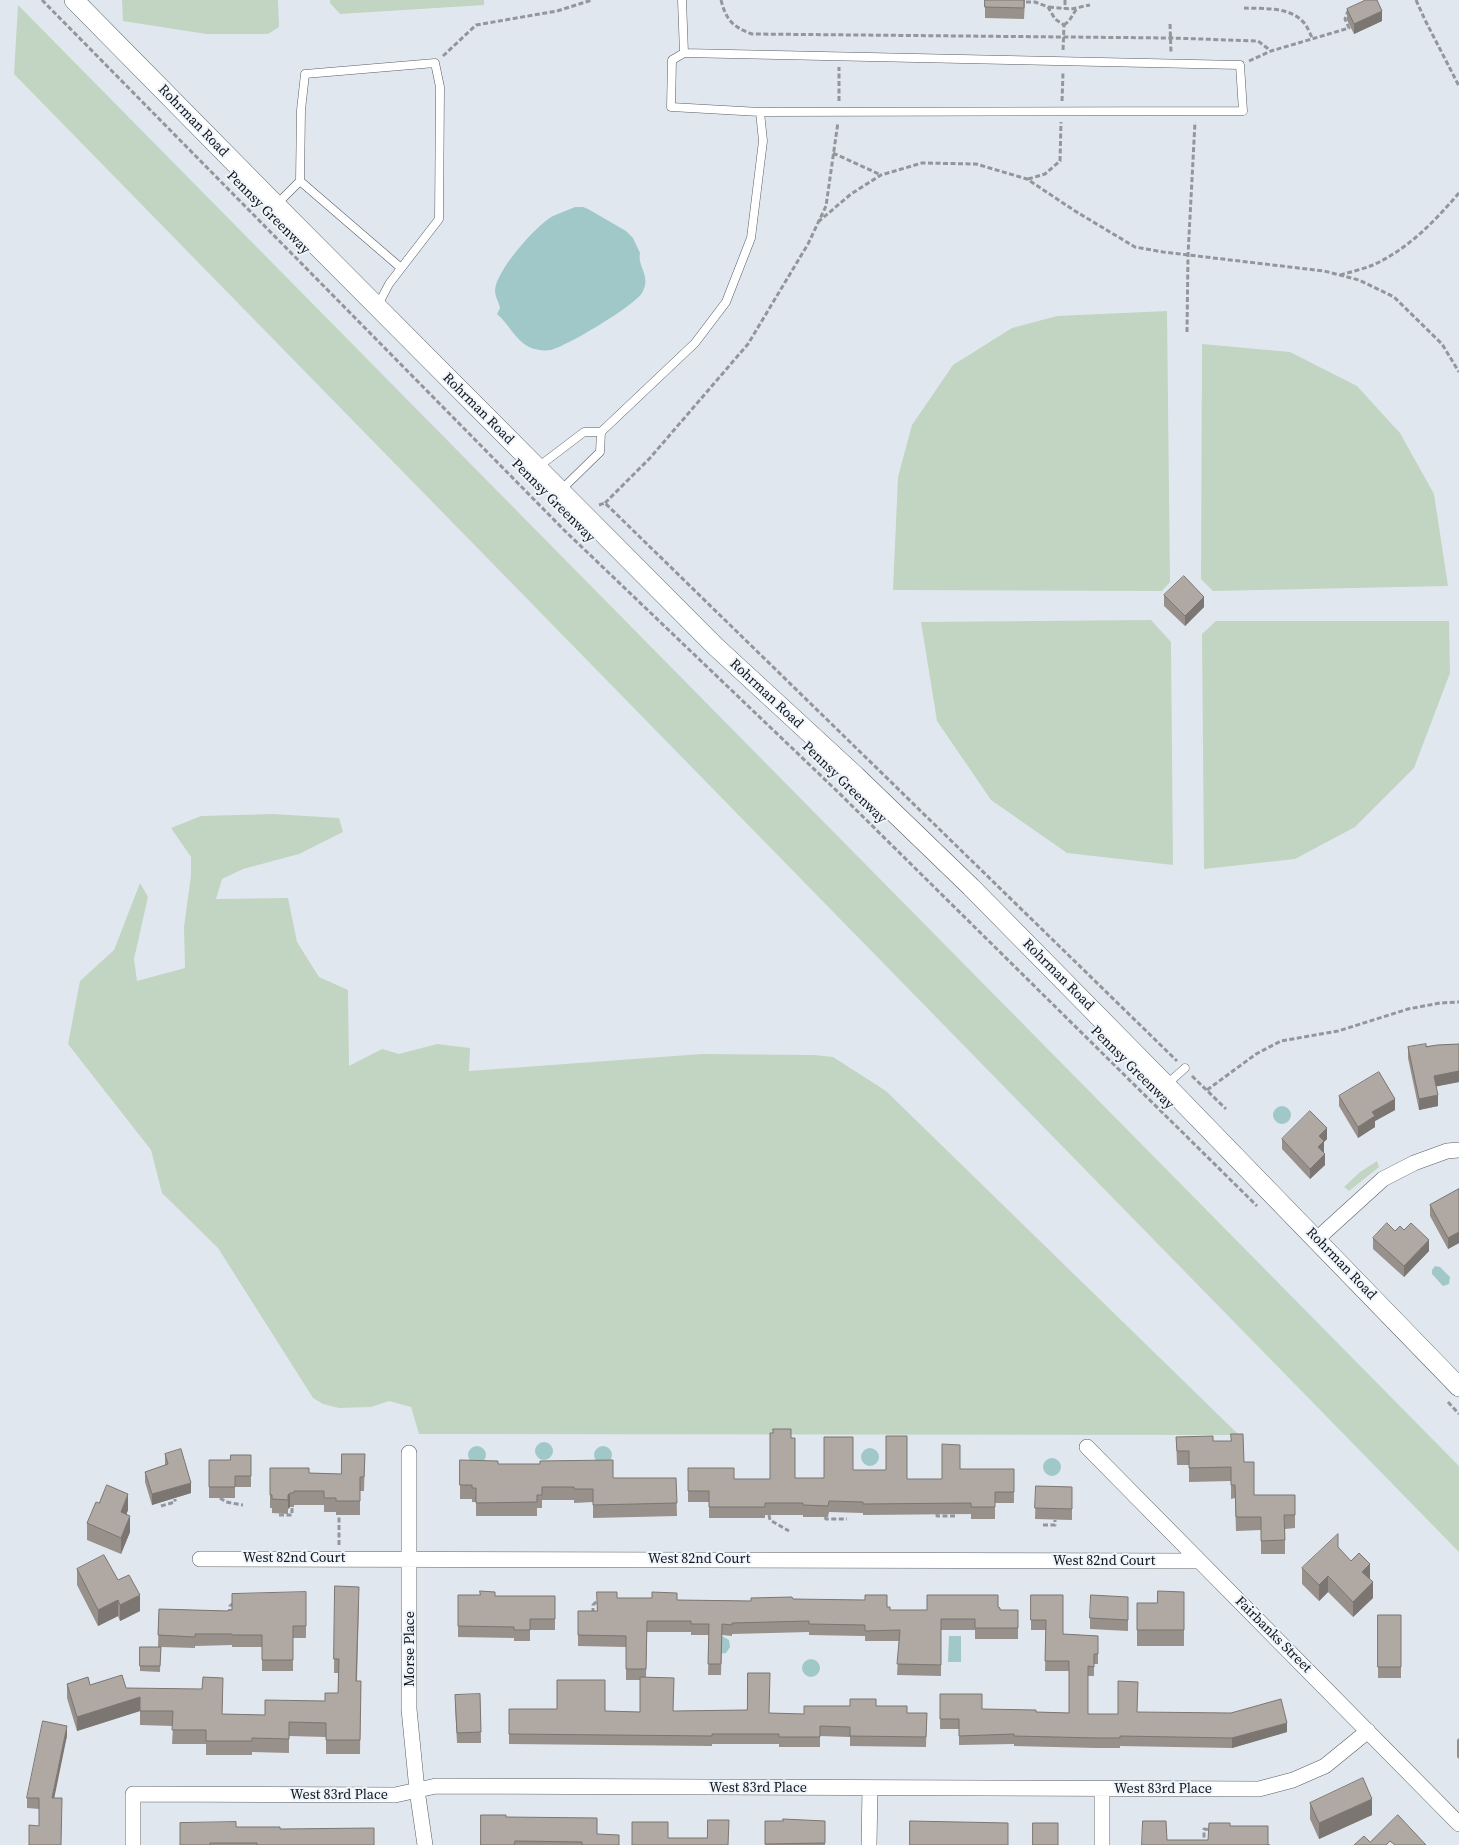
<!DOCTYPE html>
<style>
body{margin:0}
canvas{display:block;background:#e1e7ef}
</style>
<canvas width="1459" height="1845"></canvas>
<script>
const ctx = document.querySelector('canvas').getContext('2d');
ctx.lineJoin = 'round';
function fill(path, color) { ctx.fillStyle = color; ctx.fill(path, 'evenodd'); }
function stroke(path, color, width, dash) { ctx.strokeStyle = color; ctx.lineWidth = width; ctx.lineCap = dash ? 'butt' : 'round'; ctx.setLineDash(dash || []); ctx.stroke(path); }
function label(font, color, halo, rows, align = 'center') {
  ctx.font = font + ' "Source Serif 4",serif'; ctx.lineWidth = 4; ctx.setLineDash([]); ctx.textBaseline = 'middle'; ctx.strokeStyle = halo; ctx.fillStyle = color; for (const [text, x, y, turn = 0] of rows) {
    ctx.save(); ctx.translate(x, y); ctx.rotate((+turn || 0) * Math.PI / 180); ctx.textAlign = isNaN(turn) ? turn : align; if (halo) ctx.strokeText(text, 0, 0); ctx.fillText(text, 0, 0); ctx.restore();
  }
}
fill(new Path2D(`
 M122 0H278L279 27 268 34H206L123 21Z
 M330 0H484V5L340 14 330 3Z
 M18 5 1459 1466V1552L14 74Z
 M1167 311 1170 582 1162 591 893 590 898 477 912 425 953 365 1012 328 1057 316Z
 M1202 344 1290 352 1357 386 1400 433 1434 494 1448 586 1213 591 1201 579Z
 M1151 620 1171 642 1173 865 1067 853 991 800 937 721 921 622Z
 M1216 621H1449L1450 673 1414 768 1355 827 1295 859 1204 869 1202 634Z
 M273 814 339 818 343 832 299 854 243 869 222 879 216 899 288 898 297 942 319 977 348 990 349 1066 382 1049 399 1054 437 1044 470 1048 469 1071 702 1054 814 1055 833 1057 886 1091 1239 1435 419 1434 411 1407 389 1401 371 1407 339 1408 323 1404 313 1398 218 1248 162 1193 151 1150 68 1044 80 981 114 950 140 883 148 897 134 959 137 981 185 968 184 927 191 875V857L171 828 201 816Z
 M1377 1161 1379 1167 1349 1191 1344 1187 1360 1172Z`), '#c2d5c3');
fill(new Path2D(`
 M575 207H583L588 209 626 231 633 238 640 253C637 267 652 276 642 293 634 306 567 346 551 350 544 351 535 350 529 347 515 340 509 324 497 314L500 308C499 302 495 297 495 290 496 271 536 225 553 216 560 213 568 210 575 207Z
 M1273 1115a9 9 0 1 1 18 0a9 9 0 1 1-18 0Z
 M1435 1266 1440 1267 1450 1277 1449 1284 1443 1286 1432 1274V1270Z
 M535 1451a9 9 0 1 1 18 0a9 9 0 1 1-18 0Z
 M468 1455a9 9 0 1 1 18 0a9 9 0 1 1-18 0Z
 M594 1455a9 9 0 1 1 18 0a9 9 0 1 1-18 0Z
 M861 1457a9 9 0 1 1 18 0a9 9 0 1 1-18 0Z
 M1043 1467a9 9 0 1 1 18 0a9 9 0 1 1-18 0Z
 M722 1636 729 1640 730 1647 726 1653 718 1654V1637Z
 M949 1636H961V1662H948Z
 M802 1668a9 9 0 1 1 18 0a9 9 0 1 1-18 0Z`), '#a1c8c9');
const service = new Path2D(`
 M682 0 684 53
 M684 53 1240 65 1243 111 760 112 671 107 672 60Z
 M300 181 401 268
 M276 205 300 181 301 110 305 74 435 63 440 87 439 219 389 284 377 307
 M538 467 584 432H601L695 343 726 302 751 238 763 141 760 112
 M560 491 600 452 601 432
 M1166 1085 1185 1068`);
const minor = new Path2D(`
 M1317 1239 1383 1179 1414 1163 1447 1151 1459 1150
 M1087 1447 1459 1824
 M409 1453V1709L417 1790 425 1845
 M200 1559 1198 1561
 M133 1845V1794L395 1795 436 1786 1259 1789 1293 1780 1325 1766 1368 1731
 M869 1845 870 1788
 M1102 1845V1789`);
const tertiary = new Path2D(`
 M74 0 276 205 715 646 856 776 971 887 1166 1085 1459 1387`);
stroke(service, '#595e64', 9);
stroke(minor, '#595e64', 16);
stroke(tertiary, '#595e64', 20);
stroke(new Path2D(`
 M42 0 564 530 839 793 1257 1206
 M721 0C726 20 733 27 752 34L1171 38 1258 41 1271 51
 M1065 0V9
 M1416 0 1425 20 1459 86
 M1026 2H1035L1048 7 1055 19 1064 25 1063 51
 M1049 7 1071 9 1090 5
 M1244 8C1264 9 1291 6 1305 24 1308 28 1310 34 1313 39
 M1170 24 1171 53
 M1064 25 1069 21 1077 8
 M443 56 476 25 557 11 592 0
 M1249 61 1271 51 1349 28 1345 19 1348 11
 M839 101V67
 M1062 101 1063 73
 M833 153 881 175
 M1028 179 1045 174 1060 161 1061 122
 M818 222 851 194 881 175 922 163 976 164 1027 179 1075 211 1135 247 1163 252 1324 271 1359 280 1394 297 1442 344 1459 372
 M1340 275C1351 272 1363 269 1373 265 1408 249 1434 222 1459 193
 M1187 332 1188 255 1195 122
 M605 503 650 458 748 344 808 244 826 206 838 122
 M599 505 605 503 1177 1061
 M1192 1076 1226 1109
 M1207 1090 1256 1054 1281 1041 1338 1031 1408 1009 1440 1003 1459 1002
 M1448 1402 1459 1414
 M220 1498 226 1502 243 1505
 M161 1506 175 1502V1499
 M937 1514V1516H957
 M279 1515H292V1507
 M769 1515 770 1520 789 1531
 M825 1517 826 1519H847
 M1043 1525H1055V1520
 M339 1545V1515
 M593 1613V1605L599 1599
 M230 1614V1606L235 1602
 M1204 1845V1829L1212 1830`), '#93979d', 3, [5, 2.5]);
stroke(service, '#fff', 8);
stroke(minor, '#fff', 15);
stroke(tertiary, '#fff', 19);
fill(new Path2D(`
 M985 0H1025L1024 19 985 18Z
 M1347 9 1382 21 1354 34 1347 20Z
 M1164 595 1204 607 1185 626 1164 606Z
 M1459 1044V1082L1436 1086 1438 1106 1419 1110 1408 1058V1047Z
 M1339 1096 1395 1110 1375 1121V1127L1358 1138 1339 1106Z
 M1282 1139H1327L1324 1142V1152L1323 1153 1325 1165 1310 1179 1282 1149Z
 M1459 1189V1243L1448 1249 1430 1216V1205Z
 M1395 1231 1429 1251 1404 1277 1373 1249V1238Z
 M773 1433 791 1438 795 1478H824L853 1470 907 1479H942L960 1469H1014V1503H995V1519H971V1514L863 1515V1513L829 1512 828 1517H803V1515H765V1518H709V1502H688V1468L734 1479H770Z
 M1176 1437 1213 1441 1244 1462 1254 1495H1295V1528L1285 1529V1554H1261V1530L1236 1531 1235 1498 1231 1499V1481L1189 1482V1465H1177Z
 M165 1454 191 1493 152 1505 145 1482V1472L165 1465Z
 M365 1454 364 1491H360V1515H336V1512H324V1505H294V1507H290L288 1509V1514L272 1513V1508H270V1468L309 1473 341 1474Z
 M251 1455V1487H235V1498H209V1460H230Z
 M460 1460 498 1464 613 1478H676L677 1516 593 1518V1502L574 1503V1500H542V1508H537V1516H476V1502H472V1499H460Z
 M1036 1486 1072 1487V1520L1035 1519Z
 M99 1503 128 1510 126 1515 130 1532 121 1554 87 1540V1523Z
 M1338 1547 1373 1598 1353 1617 1328 1592 1319 1601 1302 1584V1568Z
 M77 1569 118 1580 140 1611 120 1621 118 1616 98 1626 77 1585Z
 M335 1586 359 1601 357 1681H361L360 1754H326V1737L289 1736V1753L252 1752V1755H206V1744H172L173 1726 140 1725V1711L77 1731 67 1698V1684L126 1688 223 1692 222 1714 265 1715 325 1701 338 1693V1673H334Z
 M306 1592V1638H293V1671H262V1647H232V1645L195 1646V1648L161 1647 160 1672 140 1671V1647H158L159 1609 228 1611 232 1610Z
 M1184 1592V1646H1137V1603H1157Z
 M458 1595 495 1596H555V1630H530V1641H514V1638L458 1637Z
 M1031 1595 1063 1634 1098 1636V1664H1094V1676H1088V1714H1118L1137 1712 1287 1732 1232 1748 1120 1746V1748H1097L1014 1746V1744L959 1745V1729H940V1694L982 1709 1036 1712 1069 1713V1671H1045L1046 1630H1031Z
 M1128 1597V1631L1090 1629V1618Z
 M617 1598 677 1600 751 1601 793 1599 887 1607 890 1610H927L998 1607 1000 1610H1018V1639H975V1630H941V1676L897 1675 899 1641H865V1636L809 1635V1632L732 1634V1636L722 1635 721 1675H708L709 1635H691V1632H647L646 1677 673 1711 804 1714 876 1706 907 1713H927L926 1747 850 1746V1737L820 1736V1747H779V1744H712V1746L509 1744V1709L640 1712V1680H626V1647L578 1646V1611H597Z
 M1378 1615H1401V1678H1378Z
 M480 1694 481 1743H457L455 1705Z
 M67 1736 39 1826V1809L27 1808V1798Z
 M1459 1738V1759L1457 1757V1740Z
 M1310 1803 1372 1815 1319 1839 1310 1819Z
 M506 1817 597 1834 619 1845H481Z
 M765 1821H825V1845H765Z
 M236 1827 280 1829 374 1845H180Z`), '#97908b');
fill(new Path2D(`
 M1382 11V21L1354 34V24Z
 M1204 597V607L1185 626V616Z
 M1459 1071V1082L1434 1087V1076Z
 M1438 1095V1106L1419 1110V1099Z
 M1395 1099V1110L1375 1121V1127L1358 1138V1127L1372 1112Z
 M1327 1128V1139L1324 1142V1152L1318 1158V1147L1319 1136Z
 M1325 1154V1165L1310 1179V1169Z
 M1459 1232V1243L1448 1249V1238Z
 M1429 1240V1251L1404 1277V1266Z
 M191 1483V1493L152 1505V1494Z
 M290 1493V1507L288 1509V1495Z
 M128 1494V1510L121 1528V1512Z
 M130 1516V1532L121 1554V1538Z
 M1370 1564V1580L1362 1572Z
 M1328 1576V1592L1319 1601V1585Z
 M1373 1582V1598L1353 1617V1602Z
 M140 1595V1611L120 1621V1605Z
 M118 1600V1616L98 1626V1610Z
 M140 1697V1711L77 1731V1717Z
 M1287 1723V1732L1232 1748V1738Z
 M67 1726V1736L52 1809V1798Z
 M1372 1799V1815L1319 1839V1823Z`), '#7b7671');
const building = new Path2D(`
 M985 0H1024V8L985 7Z
 M1366 0H1377L1382 11 1354 24 1347 9Z
 M1184 576 1204 597 1185 616 1164 595Z
 M1426 1044V1047L1437 1045 1459 1044V1071L1434 1076 1438 1095 1419 1099 1408 1047Z
 M1379 1072 1395 1099 1372 1112 1375 1116 1358 1127 1339 1096Z
 M1310 1111 1327 1128 1319 1136 1324 1141 1318 1147 1325 1154 1310 1169 1282 1139Z
 M1459 1189V1232L1448 1238 1430 1205Z
 M1387 1223 1395 1231 1400 1226 1404 1230 1411 1223 1429 1240 1404 1266 1373 1238Z
 M773 1429H791V1438H795V1478H824V1437H853V1470H886V1436H907V1479H942V1444L960 1445V1469H1014V1492H995V1507H971V1503L863 1504V1502L829 1501 828 1506 803 1505V1503H765V1507H709V1491H688V1468H734V1479H770V1433H773Z
 M1231 1434H1243L1244 1462H1254V1495H1295V1515H1284L1285 1540 1261 1541V1517H1236L1235 1485H1231V1467L1189 1468V1451H1177L1176 1437 1213 1436V1441H1231Z
 M181 1449 191 1483 152 1494 145 1472 168 1464 165 1454Z
 M342 1454H365L364 1477H360V1501H336V1498H324V1491H294V1493H290L288 1495V1500L272 1499V1495H270V1468H309V1473L341 1474Z
 M231 1455H251V1476H235V1487H209V1460H230Z
 M460 1460 498 1461V1464H540V1461L613 1460V1478H676L677 1503 593 1505V1489H574V1487H542V1495H537V1502L476 1503V1488H472V1485H460Z
 M107 1485 128 1494 121 1512 130 1516 121 1538 87 1523 96 1502 99 1503Z
 M1036 1486 1072 1487V1509L1035 1508Z
 M1338 1534V1547L1351 1561 1359 1553 1370 1564 1362 1572 1373 1582 1353 1602 1328 1576 1319 1585 1302 1568Z
 M104 1555 118 1580 129 1575 140 1595 120 1605 118 1600 98 1610 77 1569Z
 M335 1586 359 1587 356 1681H361L360 1740H326V1723L289 1722V1739L252 1738V1741H206V1730H172L173 1711H140V1697L77 1717 67 1684 88 1677 90 1685 122 1675 126 1688 202 1689 203 1677 223 1678 222 1714 265 1715V1700L325 1701V1693H338L339 1659H334Z
 M480 1591 495 1592V1596H555V1619H530V1630H514V1627L458 1626V1595H480Z
 M1158 1591 1184 1592V1630H1137V1603H1157Z
 M306 1592V1626H293V1660H262V1635H232V1634H195V1637L158 1635 159 1609 228 1611V1610H232V1594Z
 M597 1592H617V1598H652V1592L677 1593V1600L751 1601V1598L792 1597 793 1599 865 1600V1595H887V1607H890V1610H927V1595H998V1607L1000 1608V1610H1018V1628H975V1619H941V1665L897 1664 900 1630 865 1631V1625L809 1624V1621L732 1623V1625L722 1624 721 1664H708L709 1624H691V1621H647L646 1669H626V1636L578 1635V1611H597Z
 M1031 1595H1063V1634L1098 1636V1654H1094V1667L1088 1666V1714H1118V1681L1138 1682 1137 1712 1231 1713 1281 1699 1287 1723 1232 1738 1120 1736V1738H1097L1014 1736V1734L959 1736V1719H940V1694H982V1709L1036 1710V1712L1069 1713V1661H1045L1046 1620H1031Z
 M1091 1595 1128 1597V1620L1090 1618Z
 M1378 1615H1401V1667H1378Z
 M140 1647H161L160 1666H140Z
 M748 1673H770L769 1713 804 1714V1706H850V1699H876V1706H907V1713H927L926 1737 850 1736V1727L820 1726V1737H779V1734H712V1736L509 1734V1709H557V1680H605V1711L640 1712V1677L674 1678 673 1711 747 1710Z
 M480 1694 481 1732 457 1733 455 1695Z
 M43 1721 67 1726 52 1798H62L61 1845H29V1825L39 1826V1798H27Z
 M1363 1778 1372 1799 1319 1823 1310 1803Z
 M481 1815H506V1817L597 1818V1834L619 1835V1845H582V1842L515 1841 514 1845H481Z
 M1398 1815 1426 1845H1395L1390 1841 1386 1845H1354L1364 1836 1370 1842Z
 M783 1819 825 1821V1843L765 1844V1821H783Z
 M708 1820H729L728 1845H632V1822H668V1838H707Z
 M910 1821 1008 1823V1845H910Z
 M1143 1821H1166L1167 1840H1208L1209 1823H1230V1826H1268V1845H1270H1142Z
 M236 1822V1827H280V1829L374 1828V1845H257V1843H210V1845H180V1823Z
 M1033 1823H1058V1845H1033Z`);
fill(building, '#b0a8a2');
stroke(building, '#7b7671', 1);
label('14px', '#121417', '#eef4fc', [
 ["Rohrman Road",193,121,46],
 ["Pennsy Greenway",268,213,45],
 ["Rohrman Road",478,409,45],
 ["Pennsy Greenway",553,501,45],
 ["Rohrman Road",766,694,43],
 ["Pennsy Greenway",844,783,44],
 ["Rohrman Road",1058,975,45],
 ["Pennsy Greenway",1132,1068,45],
 ["Rohrman Road",1341,1264,46],
 ["West 82nd Court",294,1558],
 ["West 82nd Court",699,1559],
 ["West 82nd Court",1104,1561],
 ["Fairbanks Street",1273,1635,45],
 ["Morse Place",410,1649,-90],
 ["West 83rd Place",758,1788],
 ["West 83rd Place",1163,1789],
 ["West 83rd Place",339,1795]
]);
</script>
